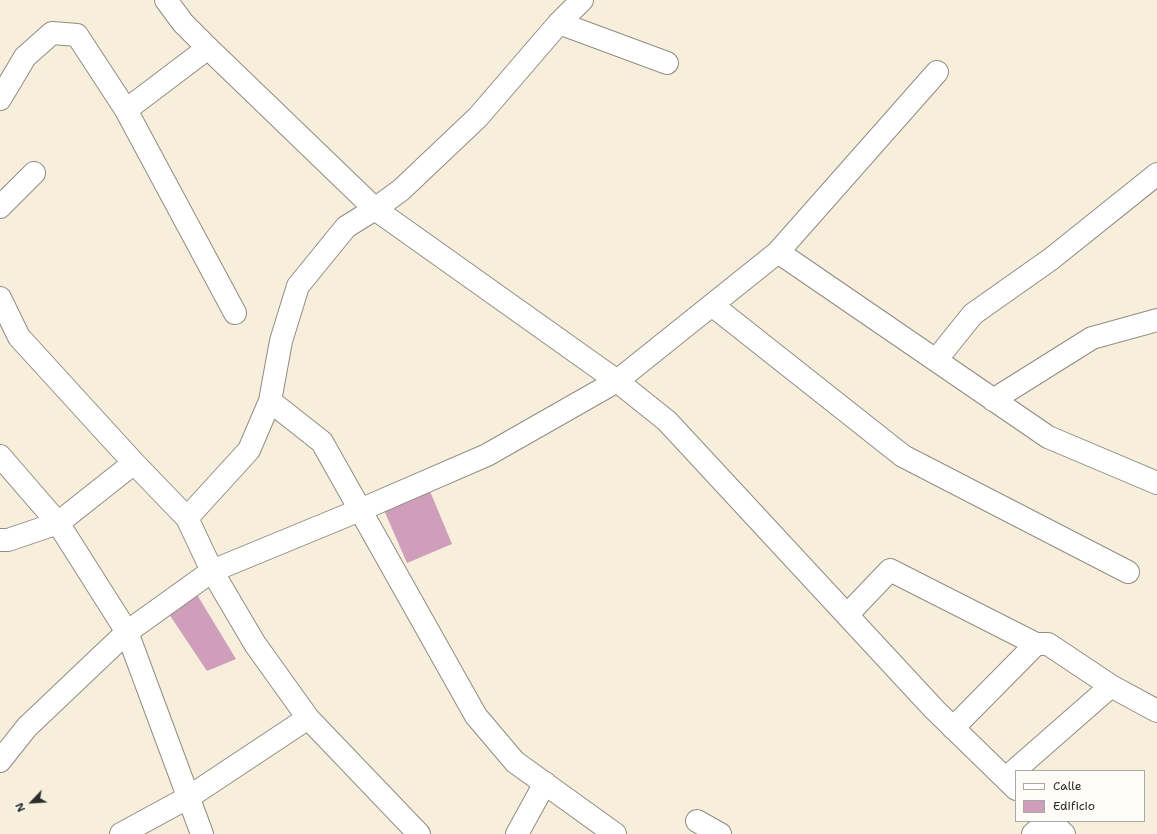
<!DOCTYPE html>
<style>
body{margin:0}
#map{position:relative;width:1157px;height:834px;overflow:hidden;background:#f7eedc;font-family:"Shantell Sans",sans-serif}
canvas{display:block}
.legend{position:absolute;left:1015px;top:770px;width:130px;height:52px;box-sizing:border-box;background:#fdfcf7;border:1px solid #a9a8a5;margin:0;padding:5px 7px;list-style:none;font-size:12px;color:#2b2b2b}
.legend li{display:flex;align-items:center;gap:8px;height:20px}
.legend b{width:20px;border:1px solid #a9a8a5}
.north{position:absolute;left:12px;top:782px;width:40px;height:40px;-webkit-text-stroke:3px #fdfcf7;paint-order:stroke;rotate:245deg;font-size:11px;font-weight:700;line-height:16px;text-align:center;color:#2b2b2b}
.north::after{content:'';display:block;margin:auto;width:14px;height:18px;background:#2b2b2b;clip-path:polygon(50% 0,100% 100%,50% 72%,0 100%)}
</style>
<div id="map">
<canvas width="1157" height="834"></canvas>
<ul class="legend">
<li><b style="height:5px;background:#fff"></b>Calle</li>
<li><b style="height:11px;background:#cf9eba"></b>Edificio</li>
</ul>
<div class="north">N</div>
</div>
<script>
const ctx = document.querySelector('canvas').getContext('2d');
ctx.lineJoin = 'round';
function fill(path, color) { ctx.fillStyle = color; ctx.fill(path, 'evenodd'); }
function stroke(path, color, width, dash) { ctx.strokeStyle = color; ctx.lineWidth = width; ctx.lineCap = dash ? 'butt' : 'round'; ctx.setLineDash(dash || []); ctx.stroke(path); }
fill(new Path2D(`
 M429 489 452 544 407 563 384 510Z
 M196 593 236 659 207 671 169 614Z`), '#cf9eba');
const minor = new Path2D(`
 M166 0 183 23 208 48 375 209 617 381 667 421 934 709 1016 789
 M559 23 667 63
 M0 99 25 57 52 33 77 35 126 110 235 313
 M126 110 208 48
 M0 207 34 173
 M778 252 1048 437 1157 483
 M0 298 19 337 134 463 187 518 212 571 255 644 308 718 419 834
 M712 305 903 456 1128 572
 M936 360 973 314 1051 259 1157 174
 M993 400 1092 338 1157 320
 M270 401 322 442 476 716 515 762 615 834
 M0 456 58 523 127 632 202 834
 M187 518 249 450 270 401 281 341 298 286 346 227 375 209 401 190 478 117 559 23 582 0
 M0 540H8L58 523 134 463
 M847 615 890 570 1036 644H1048L1111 686 1157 711
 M953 728 1036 644
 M0 761 27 727 127 632 212 571 360 510 487 455 617 381 778 252 937 72
 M1006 778 1111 686
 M697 821 720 834
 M1050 821 1064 834
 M121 834 189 797 308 718
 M517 834 545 783
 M1033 834 1048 821`);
stroke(minor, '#918c84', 24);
stroke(minor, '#fff', 22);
</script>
